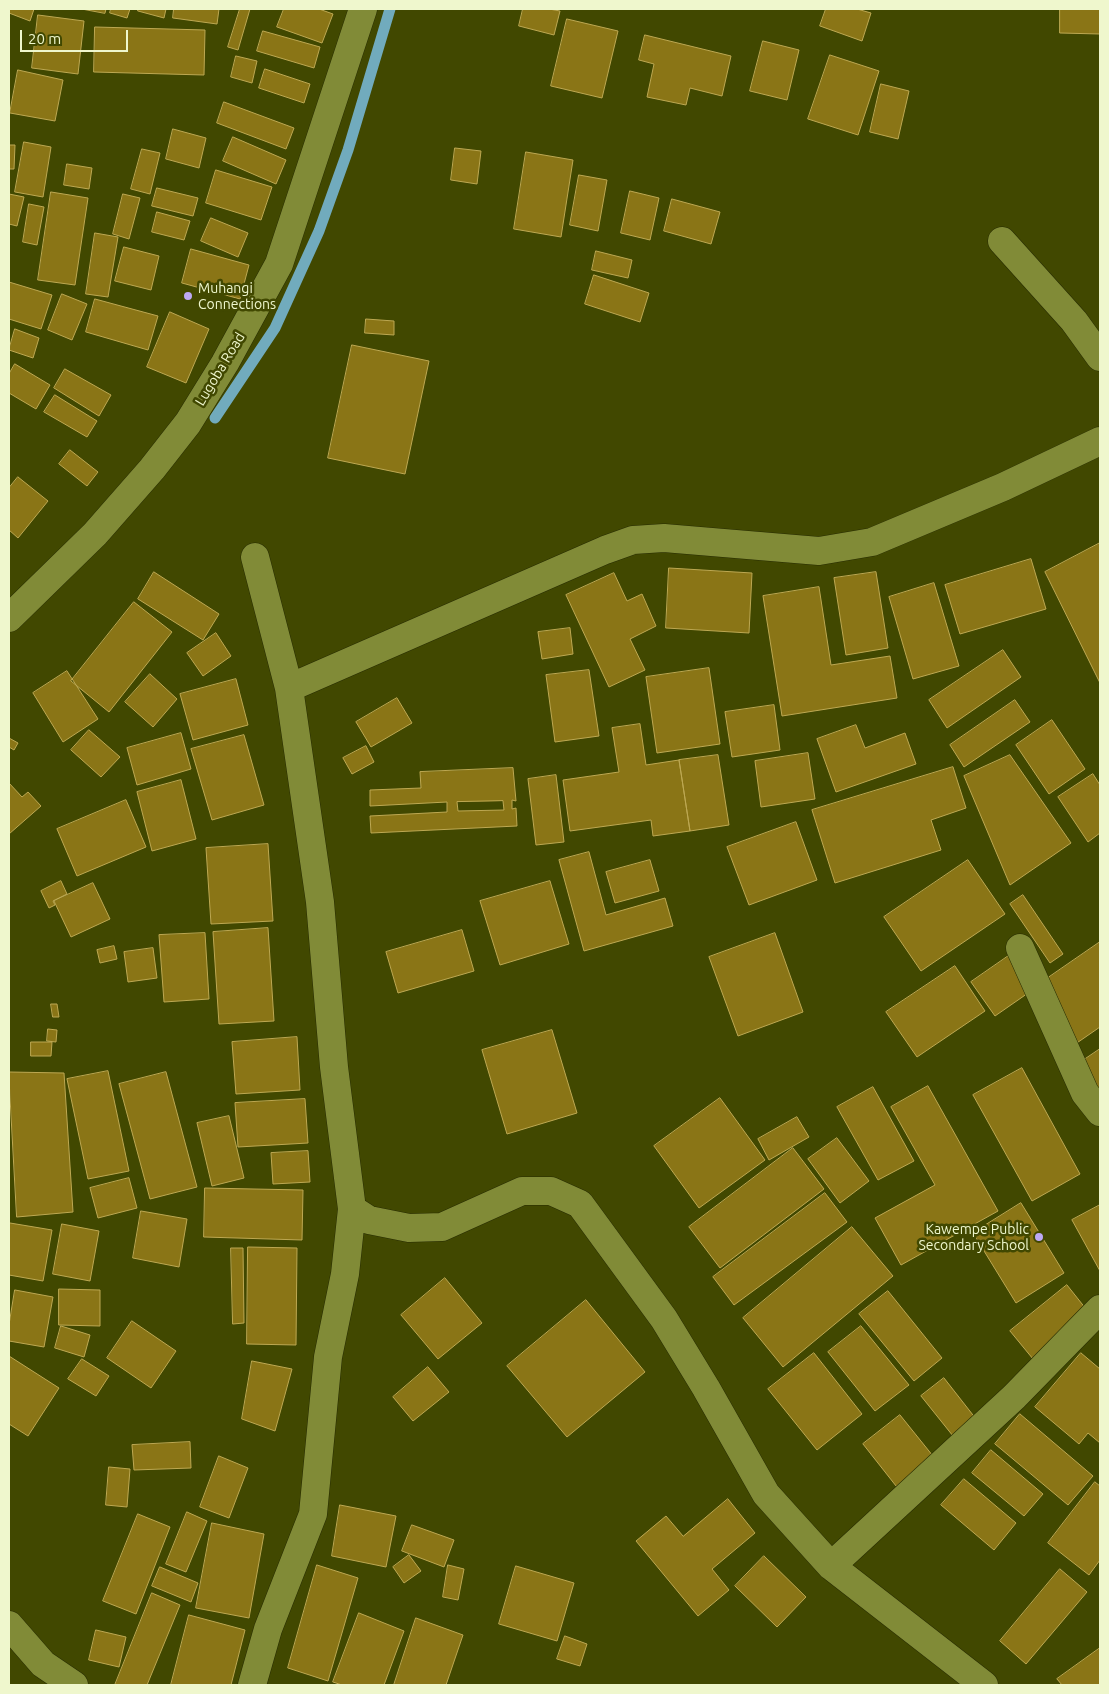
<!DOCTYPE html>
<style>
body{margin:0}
#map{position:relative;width:1109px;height:1694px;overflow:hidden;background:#414800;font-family:Ubuntu,sans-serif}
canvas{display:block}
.frame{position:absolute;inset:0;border:10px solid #eff7cd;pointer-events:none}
.scale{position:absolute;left:20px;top:30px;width:108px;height:22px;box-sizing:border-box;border:2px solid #eff7cd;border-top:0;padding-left:6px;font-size:15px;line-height:18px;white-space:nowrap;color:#eff7cd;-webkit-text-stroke:4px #414800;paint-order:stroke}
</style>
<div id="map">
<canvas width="1109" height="1694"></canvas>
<div class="frame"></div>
<div class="scale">20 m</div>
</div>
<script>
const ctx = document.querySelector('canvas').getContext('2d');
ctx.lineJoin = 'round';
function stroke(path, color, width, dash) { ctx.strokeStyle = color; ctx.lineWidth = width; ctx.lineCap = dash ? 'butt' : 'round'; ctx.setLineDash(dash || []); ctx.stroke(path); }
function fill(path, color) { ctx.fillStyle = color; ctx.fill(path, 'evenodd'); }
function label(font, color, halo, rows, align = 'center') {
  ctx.font = font + ' Ubuntu,sans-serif'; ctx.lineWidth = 5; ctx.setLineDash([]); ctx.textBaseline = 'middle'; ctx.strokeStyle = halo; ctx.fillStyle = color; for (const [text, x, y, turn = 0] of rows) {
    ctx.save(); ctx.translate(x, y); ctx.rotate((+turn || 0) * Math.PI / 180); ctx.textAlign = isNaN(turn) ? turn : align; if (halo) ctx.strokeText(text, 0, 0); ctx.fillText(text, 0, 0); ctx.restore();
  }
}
stroke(new Path2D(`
 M215 418 275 328 319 231 348 150 390 9`), '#71abbd', 11);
const building = new Path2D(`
 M9 9H34L30 21 9 13Z
 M82 9H106L105 13Z
 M111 9H130L127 18 110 13Z
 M138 9H166L164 18 138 11Z
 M174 9H219L217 24 173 18Z
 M240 9H250L238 50 228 47Z
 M284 9H319L333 14 322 43 277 27Z
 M523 9H549L560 11 554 35 519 26Z
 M826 9H857L871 13 862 41 820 26Z
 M1060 9H1100V34L1060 33Z
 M38 15 84 21 78 74 32 68Z
 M567 19 618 31 602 98 551 86Z
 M95 27 205 30 204 75 94 72Z
 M263 31 320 47 314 68 257 51Z
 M645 35 731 56 722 96 690 88 686 105 647 97 654 64 639 60Z
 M763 41 799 50 787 100 750 91Z
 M830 55 879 71 858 135 808 119Z
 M236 56 257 61 252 83 231 77Z
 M265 69 310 84 304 103 259 88Z
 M18 70 63 80 55 121 10 113Z
 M881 84 909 91 898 139 870 132Z
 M224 102 294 128 286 149 217 123Z
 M173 129 206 138 199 168 166 159Z
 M233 137 286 160 276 184 223 161Z
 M24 142 51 147 43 197 15 192Z
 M9 145H15L14 169H9Z
 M455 148 481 151 477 184 451 180Z
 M142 149 160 153 150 194 131 189Z
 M526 152 573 160 561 237 514 229Z
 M67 164 92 168 89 189 64 185Z
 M216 170 272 187 261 220 206 203Z
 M579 175 607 180 598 231 570 225Z
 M157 188 198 198 193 216 152 206Z
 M630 191 659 198 650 240 621 233Z
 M51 192 88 198 75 285 38 280Z
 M9 194 24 197 17 226 9 224Z
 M123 194 140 198 129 239 113 234Z
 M672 199 720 212 711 244 664 231Z
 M29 204 44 207 37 245 23 242Z
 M157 212 190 221 184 240 152 232Z
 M211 218 248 233 238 257 201 241Z
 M95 233 118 237 108 297 86 294Z
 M124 247 159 256 151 290 115 281Z
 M191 249 249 265 240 299 182 283Z
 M596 251 632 260 628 278 592 270Z
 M594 275 649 293 640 322 585 304Z
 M9 282 52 295 41 329 9 319Z
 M62 294 87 304 72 340 48 330Z
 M95 299 158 316 148 350 86 332Z
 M170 312 209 329 186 383 147 367Z
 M366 319 394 321V335L365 333Z
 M15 329 39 338 33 358 9 350Z
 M352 345 429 361 405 474 328 458Z
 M15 364 50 385 36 409 9 393V374Z
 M65 369 111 395 99 416 54 388Z
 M55 395 97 421 87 437 44 412Z
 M70 450 98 472 87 486 59 464Z
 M18 477 48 501 18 538 9 530V488Z
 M1100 543V683L1045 572Z
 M1031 559 1046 609 960 634 945 585Z
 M669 568 752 573 749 633 666 628Z
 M154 572 219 614 203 640 138 599Z
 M876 572 888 648 846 655 834 578Z
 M614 573 627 601 642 594 656 626 630 639 645 670 609 687 566 595Z
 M934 583 959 666 913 679 889 597Z
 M819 587 831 665 890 656 897 698 782 716 763 596Z
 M134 602 172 632 109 712 71 681Z
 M570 628 573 654 542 659 538 632Z
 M216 633 231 656 203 676 187 653Z
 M1003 650 1021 677 947 728 929 700Z
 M709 668 720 744 657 753 646 677Z
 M589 670 599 736 555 742 546 675Z
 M67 671 98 719 63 742 33 693Z
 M150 674 177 699 153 727 125 702Z
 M236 679 248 725 193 740 180 694Z
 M397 698 412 723 371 747 356 722Z
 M1015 700 1030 722 964 767 950 745Z
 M774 705 780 750 732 757 725 712Z
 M1052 720 1085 769 1049 794 1016 745Z
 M640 724 646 765 679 760 690 831 653 836 651 820 570 831 563 780 619 772 612 728Z
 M856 725 865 748 905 733 916 764 836 792 817 739Z
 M89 730 120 757 101 777 71 750Z
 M181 733 191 769 137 785 127 748Z
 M244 735 264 805 212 820 191 749Z
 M9 738 18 743 14 750 9 747Z
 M366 746 374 762 352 774 343 758Z
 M808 753 815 799 761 807 755 761Z
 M718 755 729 825 690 831 679 760Z
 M1010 755 1071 843 1010 885 964 776Z
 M953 767 966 808 931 820 941 850 835 883 812 810Z
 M513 768 516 801 512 800V809L516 808 517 826 371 833 370 816 447 812V802L370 806V790L421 788 420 772ZM503 801 504 810 458 811 457 802Z
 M1093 774 1100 785V833L1088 842 1058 797Z
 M556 775 564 842 536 845 528 779Z
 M181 780 196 839 152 851 137 792Z
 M9 783 22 797 28 792 41 806 9 834Z
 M126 800 146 847 77 876 57 829Z
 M796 822 817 880 749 905 727 847Z
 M268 844 273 921 211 924 206 848Z
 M589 852 606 915 665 898 673 926 584 951 559 860Z
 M650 860 659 891 615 903 606 872Z
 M968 860 1005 914 921 971 884 917Z
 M61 881 67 894 53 901 55 905 49 908 41 891Z
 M550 881 569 944 500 965 480 901Z
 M93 883 110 919 71 937 54 901Z
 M1023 895 1063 954 1050 963 1010 904Z
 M268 928 274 1021 219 1024 213 932Z
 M462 930 474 971 398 993 386 952Z
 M205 933 209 999 164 1002 159 935Z
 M775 933 803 1012 738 1036 709 957Z
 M1100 942V1027L1071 1047 1032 989Z
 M114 946 117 959 100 963 97 950Z
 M153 948 157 978 128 982 124 952Z
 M1020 948 1044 982 995 1016 971 982Z
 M955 966 985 1011 917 1057 886 1012Z
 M51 1004H57L59 1017H53Z
 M48 1029 57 1030 56 1042 47 1041Z
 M552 1030 577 1113 507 1134 482 1050Z
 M297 1037 300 1090 236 1094 232 1042Z
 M31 1042H52L51 1056H31Z
 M1100 1049V1096L1078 1064Z
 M1022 1068 1080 1174 1032 1201 973 1095Z
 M108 1071 129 1171 88 1179 67 1079Z
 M9 1072 64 1073 73 1212 17 1217Z
 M166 1072 197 1187 150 1199 119 1084Z
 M928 1086 998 1211 901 1265 875 1218 935 1185 891 1107Z
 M873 1087 914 1161 878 1180 837 1107Z
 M720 1098 765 1160 699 1208 654 1146Z
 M305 1099 308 1143 238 1147 235 1103Z
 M229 1116 244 1178 212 1186 197 1123Z
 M797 1117 809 1137 769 1160 758 1139Z
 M837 1138 869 1181 840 1203 808 1159Z
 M793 1148 824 1189 720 1268 689 1227Z
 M308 1151 310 1182 273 1184 271 1153Z
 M129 1178 137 1208 98 1218 90 1188Z
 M205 1188 303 1190 302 1240 204 1237Z
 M825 1193 847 1222 734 1305 713 1277Z
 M1021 1203 1064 1273 1016 1303 973 1233Z
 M1100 1205V1271L1072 1220Z
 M141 1211 187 1219 179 1267 133 1258Z
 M10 1223 52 1230 43 1281 9 1275V1231Z
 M62 1224 99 1231 90 1281 53 1274Z
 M852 1227 893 1276 783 1367 743 1318Z
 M248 1247 297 1248 296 1345 247 1344Z
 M231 1248H243L244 1323 233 1324Z
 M445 1278 482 1323 438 1359 401 1315Z
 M1067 1285 1090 1314 1033 1359 1010 1331Z
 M59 1289 100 1290V1326L59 1325Z
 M15 1290 53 1297 44 1347 9 1341V1325Z
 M888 1291 942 1358 914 1381 859 1314Z
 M586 1300 645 1372 567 1437 507 1366Z
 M132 1321 176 1351 151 1388 107 1358Z
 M61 1326 90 1335 84 1357 55 1348Z
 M861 1326 909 1385 875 1411 828 1352Z
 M814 1353 862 1414 817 1450 768 1389Z
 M1081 1353 1100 1369V1443L1088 1433 1079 1444 1035 1407Z
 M9 1356 59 1388 28 1436 9 1424Z
 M82 1359 109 1376 96 1396 68 1379Z
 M252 1361 292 1369 275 1431 242 1419Z
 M428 1367 449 1392 413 1421 393 1397Z
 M944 1378 980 1424 957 1441 921 1396Z
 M1020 1414 1093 1476 1068 1505 995 1444Z
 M900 1415 937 1461 900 1491 863 1444Z
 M190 1442 191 1468 134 1470 132 1445Z
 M991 1450 1043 1494 1024 1516 972 1473Z
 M219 1456 248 1468 229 1518 200 1507Z
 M109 1467 130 1469 127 1507 106 1505Z
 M964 1479 1016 1523 994 1550 941 1505Z
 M1095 1482 1100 1486V1560L1089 1575 1048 1543Z
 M728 1499 755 1533 712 1569 729 1590 698 1616 636 1541 666 1516 683 1536Z
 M340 1505 396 1516 386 1567 332 1556Z
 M187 1512 207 1521 186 1572 166 1564Z
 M138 1514 170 1527 136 1614 103 1601Z
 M212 1523 264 1534 249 1618 196 1608Z
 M412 1525 454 1540 444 1567 402 1551Z
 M409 1555 421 1571 404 1583 393 1567Z
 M764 1556 806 1597 777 1627 735 1586Z
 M317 1565 358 1578 328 1681 288 1668Z
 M448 1565 464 1569 458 1600 443 1597Z
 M516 1566 574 1583 557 1641 499 1624Z
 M160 1567 198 1583 191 1602 152 1586Z
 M1060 1569 1087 1592 1026 1664 1000 1641Z
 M152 1593 180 1605 147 1685H115Z
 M359 1613 404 1631 384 1685H342L333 1682Z
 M189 1615 245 1630 231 1685H171Z
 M416 1618 463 1635 446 1685H394Z
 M96 1630 126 1637 119 1667 89 1660Z
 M565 1636 587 1644 580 1666 557 1659Z
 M1100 1648V1685H1062L1057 1679Z`);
fill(building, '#8a7516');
stroke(building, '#bda852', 1);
const minor = new Path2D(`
 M1002 241 1074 321 1100 357
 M9 618 95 534 152 469 188 423 225 363 279 264 363 9
 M289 688 605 550 633 540 664 538 819 551 872 542 1003 487 1100 441
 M1020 948 1085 1093 1100 1112
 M352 1209 369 1220 409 1228 442 1227 522 1191H551L580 1204 664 1319 706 1388 766 1494 831 1566 984 1685
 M831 1566 1014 1397 1100 1309
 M9 1625 43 1664 74 1685
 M252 1685 268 1629 313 1514 328 1357 345 1274 352 1209 334 1067 320 902 289 688 255 557`);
stroke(minor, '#282d00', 29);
stroke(minor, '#818b37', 28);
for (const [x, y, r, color] of [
 [188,296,5,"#bda9f5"],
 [1039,1237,5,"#bda9f5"]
]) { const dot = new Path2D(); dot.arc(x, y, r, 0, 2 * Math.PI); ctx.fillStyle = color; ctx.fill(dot); stroke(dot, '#414800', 2); }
label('14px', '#eff7cd', '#414800', [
 ["Muhangi",198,288],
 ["Connections",198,304],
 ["Kawempe Public",1029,1229,"right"],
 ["Secondary School",1029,1245,"right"]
], 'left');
label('14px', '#eff7cd', '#414800', [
 ["Lugoba Road",220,369,-59]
]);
</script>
